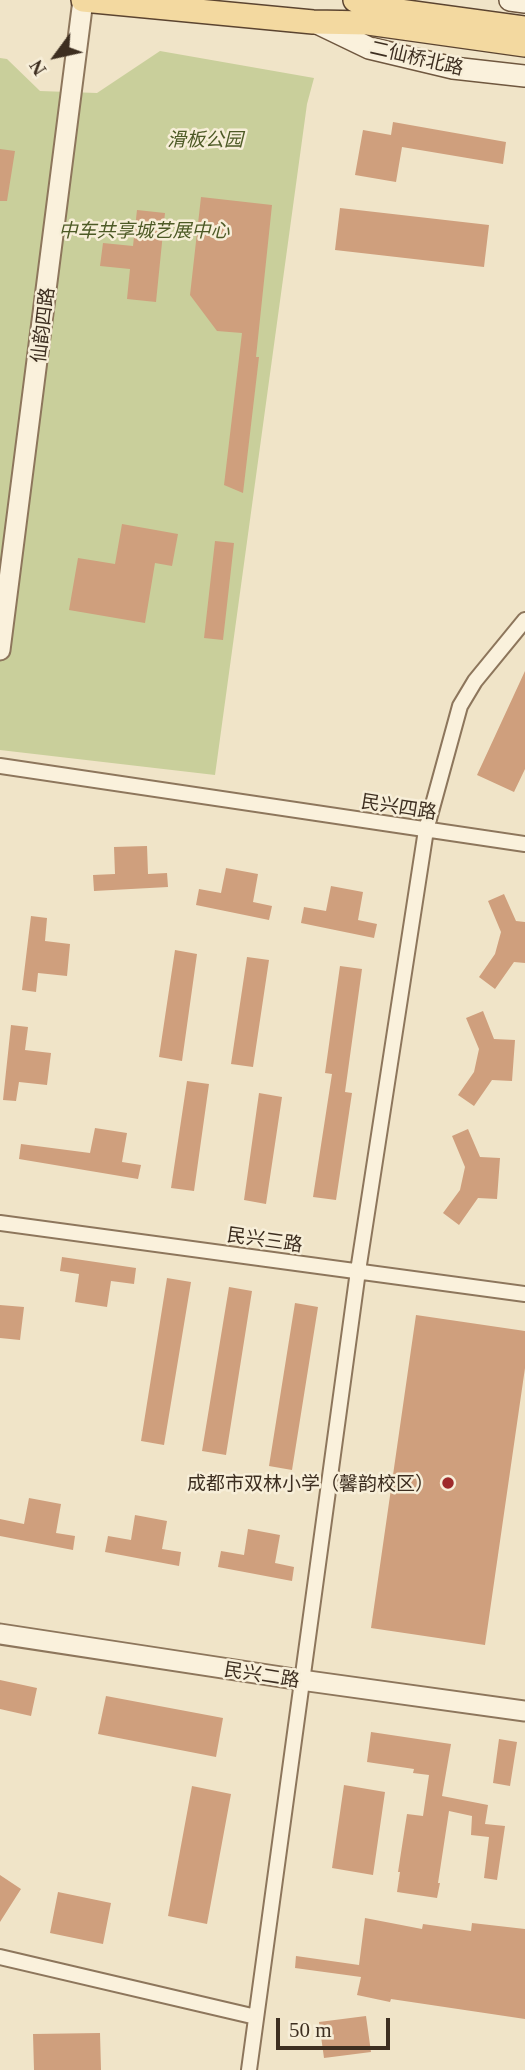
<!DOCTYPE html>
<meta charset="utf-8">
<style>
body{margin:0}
#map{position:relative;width:525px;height:2070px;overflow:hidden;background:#f0e4c8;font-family:Georgia,serif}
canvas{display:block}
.north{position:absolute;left:21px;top:21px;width:70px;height:70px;-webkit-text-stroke:5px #f7eed8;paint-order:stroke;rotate:237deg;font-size:19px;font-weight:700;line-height:28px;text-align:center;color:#3d2e20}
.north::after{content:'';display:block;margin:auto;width:24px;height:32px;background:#3d2e20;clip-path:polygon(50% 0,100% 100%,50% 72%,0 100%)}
.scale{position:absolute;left:276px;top:2018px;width:114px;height:32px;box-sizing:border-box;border:4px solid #3d2e20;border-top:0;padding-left:9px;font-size:21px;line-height:24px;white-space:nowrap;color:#3d2e20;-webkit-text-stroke:5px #f7eed8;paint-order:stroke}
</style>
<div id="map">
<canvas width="525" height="2070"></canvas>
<div class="north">N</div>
<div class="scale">50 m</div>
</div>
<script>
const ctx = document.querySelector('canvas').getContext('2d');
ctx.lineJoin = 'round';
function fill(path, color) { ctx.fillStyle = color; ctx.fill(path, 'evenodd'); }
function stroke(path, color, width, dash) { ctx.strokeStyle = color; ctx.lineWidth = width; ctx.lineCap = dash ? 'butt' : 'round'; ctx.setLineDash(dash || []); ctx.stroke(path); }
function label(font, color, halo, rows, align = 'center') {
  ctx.font = font + ' Georgia,"Noto Sans SC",serif'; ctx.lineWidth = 5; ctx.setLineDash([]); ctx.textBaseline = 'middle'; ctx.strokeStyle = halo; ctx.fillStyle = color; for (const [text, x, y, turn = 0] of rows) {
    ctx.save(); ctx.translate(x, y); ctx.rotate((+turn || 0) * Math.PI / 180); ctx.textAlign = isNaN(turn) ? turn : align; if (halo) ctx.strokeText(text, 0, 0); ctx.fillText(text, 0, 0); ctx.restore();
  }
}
fill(new Path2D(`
 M160 51 314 78 307 104 215 775 0 750V58L7 59 40 91 97 93Z`), '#c9cf9b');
fill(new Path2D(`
 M393 122 506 142 503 164 402 147 396 182 355 175 363 130 391 135Z
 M0 149 15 151 7 201H0Z
 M201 197 272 205 256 357H259L243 493 224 485 242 333 217 331 190 295Z
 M340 208 489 225 484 267 335 250Z
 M137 210 165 213 156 302 127 299 130 269 100 266 103 243 133 246Z
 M122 524 178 534 172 566 155 563 145 623 69 610 78 558 115 564Z
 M215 541 234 543 223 640 204 638Z
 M525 671V769L514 792 477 775Z
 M147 846 148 874 167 873 168 887 94 891 93 875 115 874 114 847Z
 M226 868 258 874 253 902 272 906 269 920 196 905 199 889 221 893Z
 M331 886 363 892 358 920 377 924 374 938 301 923 304 907 326 911Z
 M504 894 516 921 525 922V963L514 962 495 989 479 977 495 954 501 932 488 901Z
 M31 916 47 918 45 941 70 944 67 976 38 973 36 992 22 990Z
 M175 950 197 954 182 1061 159 1057Z
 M247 957 269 960 253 1067 231 1064Z
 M340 966 362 969 345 1092 352 1093 336 1200 313 1197 332 1074 325 1073Z
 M483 1011 494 1039 515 1040 512 1081 492 1080 474 1106 458 1095 474 1072 479 1049 466 1018Z
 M11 1025 28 1027 25 1050 51 1053 47 1085 19 1082 16 1101 3 1100Z
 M187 1081 209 1084 194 1191 171 1188Z
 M259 1093 282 1097 266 1204 244 1200Z
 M95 1128 127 1133 122 1162 141 1165 138 1179 19 1159 21 1144 90 1153Z
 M468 1129 480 1157 500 1158 497 1199 478 1198 459 1225 443 1213 460 1190 465 1167 452 1136Z
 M62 1257 136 1268 134 1284 111 1281 107 1307 75 1302 79 1274 60 1271Z
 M167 1278 191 1282 164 1445 141 1441Z
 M229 1287 252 1291 226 1455 202 1451Z
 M295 1303 318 1307 292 1470 269 1466Z
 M0 1305 24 1307 20 1340 0 1338Z
 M416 1315 525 1331V1368L485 1645 371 1628Z
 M29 1498 61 1504 56 1533 75 1536 73 1550 0 1536V1519L24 1524Z
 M135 1515 167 1521 162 1549 181 1552 179 1566 105 1552 108 1536 131 1540Z
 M248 1529 280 1535 275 1563 294 1567 292 1581 218 1567 221 1551 244 1555Z
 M0 1680 37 1688 31 1716 0 1709Z
 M106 1696 223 1718 216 1757 98 1734Z
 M371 1732 451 1744 442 1796 488 1805 485 1824 505 1826 497 1880 484 1878 489 1837 471 1835 472 1816 449 1811 438 1883H440L437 1898 397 1892 400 1872H398L407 1814 423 1816 429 1775 413 1773 414 1769 367 1762Z
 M499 1739 517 1742 510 1786 493 1783Z
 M344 1785 385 1792 373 1875 332 1868Z
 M192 1786 231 1794 207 1924 168 1916Z
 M0 1875 21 1889 0 1922Z
 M58 1892 111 1903 103 1944 50 1933Z
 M365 1918 422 1929 423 1924 471 1931 472 1923 525 1929V2019L391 1999 390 2002 357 1995 361 1977 295 1968 296 1956 359 1965Z
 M366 2016 371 2052 324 2058 319 2022Z
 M100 2033 101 2070H34L33 2034Z`), '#cf9f7d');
const minor = new Path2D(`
 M0 766 525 844
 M0 1223 525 1294
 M0 1957 256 2017
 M249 2070 358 1271 426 830 460 706 475 681 525 620`);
const tertiary = new Path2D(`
 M0 650 83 0
 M0 1634 301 1680 525 1711`);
const secondary = new Path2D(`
 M510 0 525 2
 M315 22 369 48 453 68 525 76`);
const primary = new Path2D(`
 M83 0 313 22 368 23 525 45
 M355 0 370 7 525 28`);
stroke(minor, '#8d765c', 18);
stroke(tertiary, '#8d765c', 23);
stroke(secondary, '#6f573f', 24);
stroke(primary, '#5b4430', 26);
stroke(minor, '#faf1dc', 14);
stroke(tertiary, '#faf1dc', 19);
stroke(secondary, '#faf1dc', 21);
stroke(primary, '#f3d9a0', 23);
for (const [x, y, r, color] of [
 [448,1483,7,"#9e2a2b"]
]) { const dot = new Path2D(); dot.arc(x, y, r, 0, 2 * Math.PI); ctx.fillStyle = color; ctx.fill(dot); stroke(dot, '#f7eed8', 2.5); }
label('19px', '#3d2e20', '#f7eed8', [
 ["二仙桥北路",417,57,13],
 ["仙韵四路",42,325,-83],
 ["民兴四路",399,806,9],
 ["民兴三路",265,1239,8],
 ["民兴二路",262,1674,9]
]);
label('italic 19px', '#4d5a26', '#f7eed8', [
 ["滑板公园",205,139],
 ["中车共享城艺展中心",144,230]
]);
label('19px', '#3d2e20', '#f7eed8', [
 ["成都市双林小学（馨韵校区）",434,1483]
], 'right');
</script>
